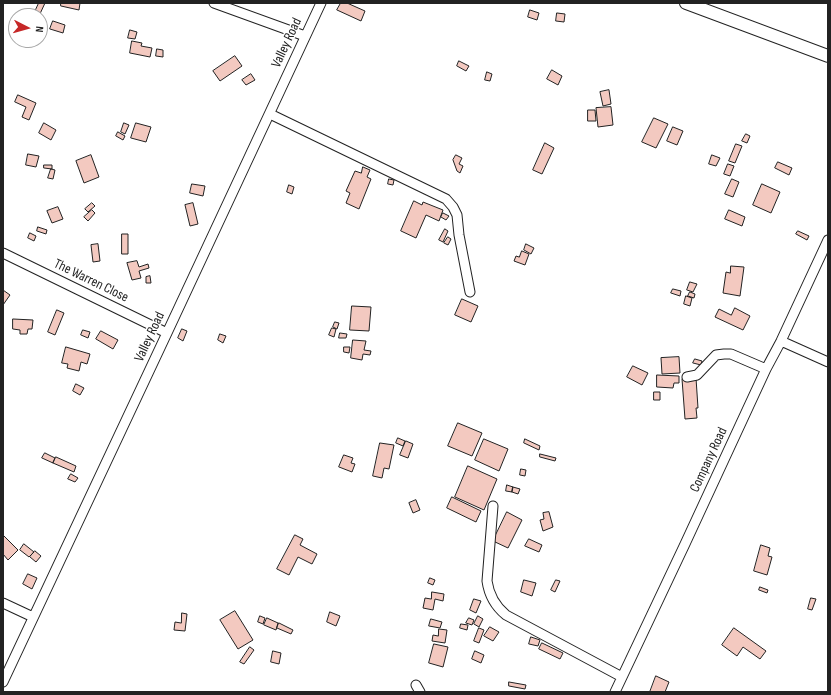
<!DOCTYPE html>
<style>
body{margin:0}
#map{position:relative;width:831px;height:695px;overflow:hidden;background:#fff;font-family:"Sofia Sans Condensed",sans-serif}
canvas{display:block}
.frame{position:absolute;inset:0;border:4px solid #222;pointer-events:none}
.north{position:absolute;left:8px;top:8px;width:40px;height:40px;box-sizing:border-box;background:#fff;border:1px solid #a7a7a7;border-radius:50%;rotate:96deg;font-size:11px;font-weight:700;line-height:16px;text-align:center;color:#222}
.north::after{content:'';display:block;margin:auto;width:14px;height:18px;background:#c62828;clip-path:polygon(50% 0,100% 100%,50% 72%,0 100%)}
</style>
<div id="map">
<canvas width="831" height="695"></canvas>
<div class="frame"></div>
<div class="north">N</div>
</div>
<script>
const ctx = document.querySelector('canvas').getContext('2d');
ctx.lineJoin = 'round';
function fill(path, color) { ctx.fillStyle = color; ctx.fill(path, 'evenodd'); }
function stroke(path, color, width, dash) { ctx.strokeStyle = color; ctx.lineWidth = width; ctx.lineCap = dash ? 'butt' : 'round'; ctx.setLineDash(dash || []); ctx.stroke(path); }
function label(font, color, halo, rows, align = 'center') {
  ctx.font = font + ' "Sofia Sans Condensed",sans-serif'; ctx.lineWidth = 3; ctx.setLineDash([]); ctx.textBaseline = 'middle'; ctx.strokeStyle = halo; ctx.fillStyle = color; for (const [text, x, y, turn = 0] of rows) {
    ctx.save(); ctx.translate(x, y); ctx.rotate((+turn || 0) * Math.PI / 180); ctx.textAlign = isNaN(turn) ? turn : align; if (halo) ctx.strokeText(text, 0, 0); ctx.fillText(text, 0, 0); ctx.restore();
  }
}
const building = new Path2D(`
 M39 3H45L39 16H33Z
 M61 3H80L79 10 61 6Z
 M341 3H347L365 11 361 21 337 10Z
 M530 10 539 13 537 20 528 17Z
 M557 13 565 14 564 22 556 21Z
 M53 21 65 25 63 33 50 29Z
 M130 30 137 32 135 39 128 38Z
 M132 41 142 43 141 46 152 48 150 57 130 53Z
 M157 49 163 50V57L156 56Z
 M235 56 242 66 220 81 213 71Z
 M459 61 469 66 466 71 457 66Z
 M552 70 562 76 558 85 547 79Z
 M487 72 492 74 490 81 485 80Z
 M251 74 255 80 246 85 242 80Z
 M609 90 611 104 603 106 600 92Z
 M18 95 36 103 29 120 22 117 26 107 15 102Z
 M611 107 613 125 598 127 596 108Z
 M588 110H595L596 121H588Z
 M654 118 668 124 656 148 642 142Z
 M44 123 56 130 51 140 39 133Z
 M124 123 129 125 125 134 121 132Z
 M136 123 151 127 146 142 131 138Z
 M673 127 683 131 677 145 667 141Z
 M118 132 125 136 123 140 116 136Z
 M746 134 750 136 747 143 742 141Z
 M545 143 554 148 542 174 533 170Z
 M736 144 742 146 735 163 729 161Z
 M28 154 39 156 36 167 26 165Z
 M91 155 99 177 84 183 76 161Z
 M456 155 462 158 459 164 463 166 460 173 457 171 453 160Z
 M712 155 720 158 716 166 709 164Z
 M778 162 792 168 789 175 775 168Z
 M728 164 734 166 730 176 724 174Z
 M44 165H52V169L44 168Z
 M363 167 370 170 367 177 371 179 359 209 346 203 350 193 346 191 355 171 361 173Z
 M51 169 55 170 53 179 48 178Z
 M389 179 394 180 393 185 388 184Z
 M732 179 739 182 733 197 725 194Z
 M192 184 205 186 203 196 190 193Z
 M762 184 780 192 771 213 753 205Z
 M289 185 294 187 292 194 287 192Z
 M414 201 422 205 423 202 443 210 439 221 426 215 416 238 401 231Z
 M92 203 95 206 88 212 85 209Z
 M193 203 198 224 190 226 185 205Z
 M58 207 63 219 52 223 47 211Z
 M92 210 95 213 88 221 84 217Z
 M729 210 745 217 742 226 725 219Z
 M443 213 449 216 446 220 441 217Z
 M38 227 47 230 46 234 37 231Z
 M445 229 448 231 443 242 439 240Z
 M798 231 809 236 807 240 796 234Z
 M30 233 36 236 34 241 28 238Z
 M122 234H128V254H122Z
 M448 237 451 239 448 245 444 243Z
 M98 244 100 261 93 262 91 245Z
 M526 244 534 248 531 254 524 250Z
 M522 251 529 254 525 265 514 261 516 256 519 257Z
 M137 261 139 267 148 264 149 268 139 271 141 278 132 280 127 263Z
 M731 266 744 267 740 296 723 293 726 272 730 273Z
 M150 276 151 283H146V277Z
 M690 282 697 284 693 292 687 290Z
 M673 289 681 291 680 296 671 293Z
 M3 290 10 295 3 305Z
 M690 292 695 294 694 298 688 296Z
 M686 296 692 298 690 306 684 304Z
 M462 299 478 306 471 322 455 315Z
 M352 306 371 307 369 331 350 330Z
 M735 308 750 316 743 330 715 317 719 309 731 315Z
 M57 310 64 313 55 335 48 332Z
 M13 319 33 320 32 329H28L27 334H20V330L13 329Z
 M335 322 339 323 337 329 333 327Z
 M332 328 336 329 334 337 329 335Z
 M182 329 187 331 183 341 178 338Z
 M83 330 90 332 88 338 81 335Z
 M101 331 118 340 113 349 96 339Z
 M340 333 347 334 346 338H339Z
 M220 334 226 336 223 343 218 340Z
 M353 340 366 341 364 350 371 351 370 355 363 354 362 360 351 358Z
 M66 347 90 354 87 364 81 362 79 371 67 368 68 364 62 363Z
 M344 347H350L349 353 344 352Z
 M679 357 680 373 662 374 661 358Z
 M695 359 702 361 701 365 693 363Z
 M633 366 648 373 642 385 627 377Z
 M657 375 679 376V383H674L673 388 657 387Z
 M696 378 698 408H696L697 418 685 419 682 379Z
 M76 384 84 388 80 395 73 391Z
 M654 392H660V400H654Z
 M458 423 482 433 472 456 448 446Z
 M398 438 405 441 403 446 396 443Z
 M484 439 508 449 499 471 475 460Z
 M525 439 540 446 539 450 524 443Z
 M406 441 413 444 408 458 400 455Z
 M380 443 394 445 389 469 384 468 382 478 373 476Z
 M45 453 55 458 53 463 42 458Z
 M540 454 556 458 555 461 540 457Z
 M344 455 353 458 351 463 355 464 352 472 339 467Z
 M56 457 76 466 74 472 53 463Z
 M468 466 497 479 484 510 455 497Z
 M521 469 526 470 525 476 520 475Z
 M71 474 78 478 75 482 68 479Z
 M507 485 513 487 512 492 506 491Z
 M513 487 520 489 518 494 512 492Z
 M452 497 481 511 476 522 447 508Z
 M416 500 420 510 413 513 409 503Z
 M507 512 522 520 508 548 493 541Z
 M549 512 553 527 543 531 540 520 544 519 543 513Z
 M3 535 18 550 8 560 3 554Z
 M295 535 303 539 300 545 317 554 312 564 298 557 289 575 277 569Z
 M529 539 542 545 539 552 525 546Z
 M24 544 34 552 29 557 20 550Z
 M761 545 770 548 768 556 772 557 767 575 754 571Z
 M35 551 41 556 36 562 30 557Z
 M28 574 37 578 32 589 23 584Z
 M430 578 435 580 433 585 428 583Z
 M524 580 536 583 532 596 521 592Z
 M556 580 560 581 555 592 551 590Z
 M760 587 768 590 767 593 759 590Z
 M432 592 444 594 443 601 435 599 433 610 423 608 425 598 431 599Z
 M811 598 816 599 812 610 808 609Z
 M474 599 481 601 476 613 470 610Z
 M235 611 253 640 238 649 220 620Z
 M330 612 340 616 336 626 327 622Z
 M182 613 187 614 185 631 174 630 175 622 181 623Z
 M260 616 265 618 263 624 258 622Z
 M478 616 483 619 479 627 474 624Z
 M267 618 278 623 276 630 264 625Z
 M469 618 474 620 472 625 466 623Z
 M431 619 442 622 440 628 429 626Z
 M279 623 293 630 291 634 277 628Z
 M461 624 468 625 467 630 460 628Z
 M490 627 499 632 493 641 484 636Z
 M479 628 484 630 479 643 474 641Z
 M734 628 766 651 760 659 743 647 737 656 722 645Z
 M439 629 447 630 445 643 432 641 433 635 438 636Z
 M531 637 540 640 538 646 529 644Z
 M542 643 563 653 560 659 539 649Z
 M434 644 448 647 443 667 429 663Z
 M250 647 254 650 244 664 240 662Z
 M273 651 281 653 279 664 271 662Z
 M475 651 484 655 481 663 472 659Z
 M656 676 669 682 665 692H650Z
 M509 682 526 685 525 689 509 686Z`);
fill(building, '#f3c9c0');
stroke(building, '#222', 1);
const minor = new Path2D(`
 M214 3 305 36
 M270 114 446 199 453 207 457 215 459 235 470 292
 M3 253 167 333
 M781 341 828 362
 M687 377 697 375 716 355 724 354H731L766 369
 M493 506 487 581C489 595 495 606 506 615L622 677
 M3 603 33 617
 M3 682 167 333 321 3
 M416 685 420 692
 M615 692 685 544 766 369 781 341 828 240`);
const major = new Path2D(`
 M686 3 828 56`);
stroke(minor, '#222', 11);
stroke(major, '#222', 14);
stroke(minor, '#fff', 9);
stroke(major, '#fff', 12);
label('14px', '#222', '#fff', [
 ["Valley Road",287,43,-65],
 ["The Warren Close",91,281,26],
 ["Valley Road",150,337,-65],
 ["Company Road",709,460,-65]
]);
</script>
